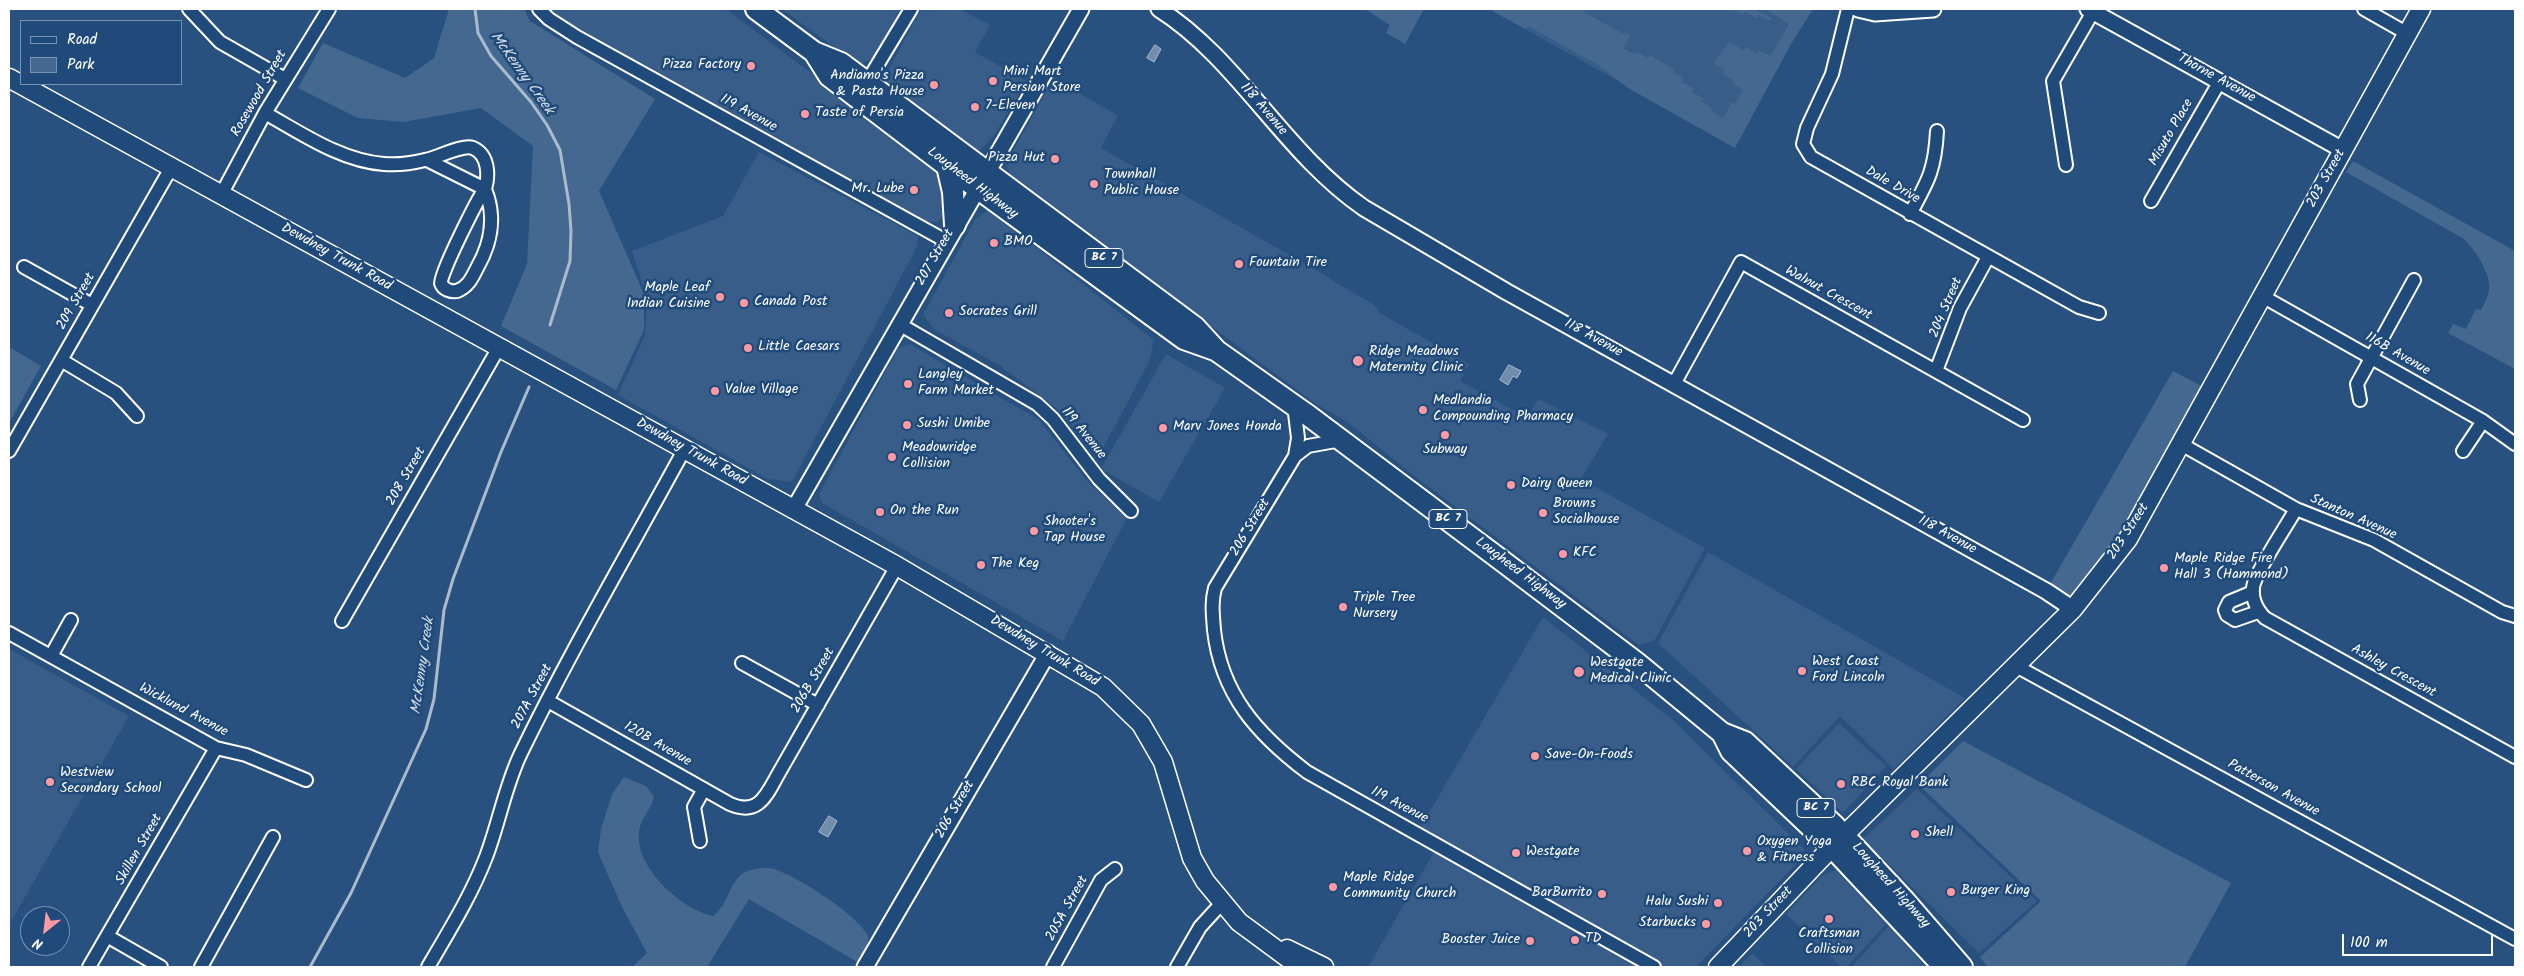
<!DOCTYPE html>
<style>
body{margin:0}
#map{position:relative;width:2524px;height:976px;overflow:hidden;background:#28517f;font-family:Kalam,sans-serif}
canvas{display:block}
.frame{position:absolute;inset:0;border:10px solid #fff;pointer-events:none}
.legend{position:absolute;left:20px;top:20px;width:162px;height:65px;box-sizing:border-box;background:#1f4a7a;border:1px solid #7992af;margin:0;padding:6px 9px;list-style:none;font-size:15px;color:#fff}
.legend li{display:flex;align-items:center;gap:10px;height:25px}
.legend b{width:25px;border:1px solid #7992af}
.north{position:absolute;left:20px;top:906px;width:50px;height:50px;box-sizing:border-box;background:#1f4a7a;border:1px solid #7992af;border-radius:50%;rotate:209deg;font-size:14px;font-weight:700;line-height:20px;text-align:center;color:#fff}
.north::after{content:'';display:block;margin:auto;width:18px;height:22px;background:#ff9aa2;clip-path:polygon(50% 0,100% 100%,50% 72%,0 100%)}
.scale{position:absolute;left:2342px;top:934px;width:151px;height:22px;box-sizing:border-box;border:2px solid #fff;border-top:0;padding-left:6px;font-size:15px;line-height:18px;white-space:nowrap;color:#fff;-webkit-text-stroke:4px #1f4a7a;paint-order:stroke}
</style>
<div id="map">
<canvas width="2524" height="976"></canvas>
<div class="frame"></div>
<ul class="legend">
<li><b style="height:6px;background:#1f4a7a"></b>Road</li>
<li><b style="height:14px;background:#446890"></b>Park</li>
</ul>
<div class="north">N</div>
<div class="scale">100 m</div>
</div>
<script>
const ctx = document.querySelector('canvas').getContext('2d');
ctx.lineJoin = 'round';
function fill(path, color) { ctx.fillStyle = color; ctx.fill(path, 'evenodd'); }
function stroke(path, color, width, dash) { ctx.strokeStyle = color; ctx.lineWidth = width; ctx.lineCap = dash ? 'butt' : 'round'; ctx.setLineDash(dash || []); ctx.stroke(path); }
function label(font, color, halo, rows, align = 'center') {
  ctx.font = font + ' Kalam,sans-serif'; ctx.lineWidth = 5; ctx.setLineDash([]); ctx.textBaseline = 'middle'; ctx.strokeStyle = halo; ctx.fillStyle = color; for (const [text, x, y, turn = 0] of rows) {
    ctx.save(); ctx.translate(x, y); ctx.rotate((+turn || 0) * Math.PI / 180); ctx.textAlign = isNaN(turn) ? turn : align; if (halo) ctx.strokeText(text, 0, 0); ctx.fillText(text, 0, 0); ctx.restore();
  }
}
fill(new Path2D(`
 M548 9H726L937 167 943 174 945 214 938 222H926L568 24Z
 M782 9H900L874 57 862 64 856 63Z
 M921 9H960L990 25 975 52 1027 81 993 137 980 150H972L886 86 884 78Z
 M1489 9H1809L1733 145Z
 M1054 78 1118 116 1101 148 1316 270 1377 307 1380 313 1469 364 1460 381 1527 418 1538 399 1608 434 1581 479 1705 548 1654 641 1639 645 1408 471 1349 423 1316 404 1011 178 1007 167 1011 154Z
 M759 152 918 236V245L792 482 768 479 618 395 645 335 647 298 632 251 723 216Z
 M989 210 1154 340 1149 362 1099 456 1056 408 999 365 935 330 923 315 976 218Z
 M910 344 1039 420 1087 481 1127 518 1063 641 822 503 819 494 898 348Z
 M1166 354 1225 388 1159 502 1101 469Z
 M1708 552 1965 698 1894 769 1840 716 1793 767 1658 643Z
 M1543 617 1675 722 1804 849 1801 859 1696 967H1368L1441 840 1420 828Z
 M9 649 129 716 9 925Z
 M1839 723 1886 766 1843 813 1796 769Z
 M1917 789 2037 901 1979 953 1863 839Z
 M1836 870 1886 924 1847 967H1841L1786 914 1822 876Z
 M1890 925 1925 967H1851Z
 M1752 953 1759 960 1767 967H1739Z`), '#375d88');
fill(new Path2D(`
 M449 9H524L530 21 655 99 599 191 644 294V330L616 390 501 326 527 264 533 146 481 108 404 122 358 118 298 88 323 43 405 78 434 58Z
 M1365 9H1424L1405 44 1386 33 1390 25Z
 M1489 9H1579L1624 34 1625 32 1631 35 1623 48 1635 55 1637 52 1648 58 1650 55 1674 69 1673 72 1684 78 1682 82 1694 88 1692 92 1703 98 1701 101 1712 108 1711 111 1723 118 1732 102 1735 104 1743 90 1732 83 1733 80 1723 74 1724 70 1713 63 1729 42 1744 50 1746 47 1757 54 1759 50 1770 56 1789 24 1766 9H1813L1791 44 1735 148 1628 88 1598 65 1528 26 1525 29Z
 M1733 9H1754L1772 18 1770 21 1759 15 1757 18 1745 11 1743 15Z
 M2353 161 2515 251V369L2448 333 2453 324 2466 329 2476 309 2481 310C2484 304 2488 297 2489 291 2492 275 2475 250 2464 239L2346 172Z
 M9 347 41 366 9 423Z
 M2173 371 2209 390 2181 444 2073 609 2046 591Z
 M1963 741 2231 883 2185 967H1988L1980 957 2041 901 1919 785Z
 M624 777 646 786 654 797C651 810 640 819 639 832 635 868 681 909 713 916 730 904 729 875 751 870 756 869 765 867 770 868 793 873 856 914 867 934 871 943 862 955 859 963L749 899 707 967H632L647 953 622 907 598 852 601 829 612 794Z`), '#446890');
const water = new Path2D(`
 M1155 45 1161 49 1154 62 1147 58Z
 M1509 365 1521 371 1517 378 1513 376 1508 385 1500 380Z
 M829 816 837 821 828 837 819 832Z`);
fill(water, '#718dab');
stroke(water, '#aabbcd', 1);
stroke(new Path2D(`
 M475 9 478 33 491 56 531 102 547 125 560 150 569 204 571 231 570 261 550 325
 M310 967 351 893 426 729 434 699 444 610 453 579 501 452 529 387`), '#aabbcd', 3);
const minor = new Path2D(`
 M189 9 220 42 285 79
 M539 9 549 19 577 37 946 241
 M1848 9 1832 74 1807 128 1803 144 1811 157 2079 307 2099 313
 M2364 9 2408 34
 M867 82 911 9
 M265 113C301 133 341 161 384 164 396 165 413 163 425 160 437 158 462 144 473 148 489 155 489 176 485 189 478 198 439 276 441 283 443 290 452 292 457 291 468 287 472 278 477 268 492 242 496 216 485 189L427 160
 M2066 165 2053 81 2094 10
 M221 195 265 113 329 9
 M2151 201 2220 81
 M1910 214C1928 181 1935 170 1937 131
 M24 267 92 305
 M2262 296 2483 421 2515 444
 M899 324 1037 404 1053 419 1099 479 1131 511
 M61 360 116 393 137 416
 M1936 371 1960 308 1988 257
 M1674 384 1741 262 2023 420
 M2360 400 2357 384 2414 280
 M1294 405 1298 438 1295 456 1215 588C1211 603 1213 615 1214 630 1221 694 1257 734 1307 772L1654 967
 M2181 444 2296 509 2374 540 2502 612 2515 616
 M9 451 171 168
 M2463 451 2483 421
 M1295 456 1308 446 1341 440
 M2296 509C2284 530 2262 562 2254 583 2250 596 2256 609 2265 618L2515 757
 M2253 592 2229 602 2225 610 2227 615 2235 620 2258 612
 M342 621 498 349
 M9 633 216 748 246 755 306 780
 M51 656 71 620
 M742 663 818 705
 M2016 666 2515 939
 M548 701 730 804C760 817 767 793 780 771L897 566
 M700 841 694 807 704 789
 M107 936 161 967
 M89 967 216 748
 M201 967 273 837
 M428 967C449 931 471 896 486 857 499 823 505 786 521 753 571 650 629 551 684 450
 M1053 967 1101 880 1115 869
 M1177 967 1200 927 1221 904`);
const tertiary = new Path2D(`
 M1159 9C1238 59 1284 153 1364 208L1507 292 2046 591 2073 609
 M1858 9 1875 13 1933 9
 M2088 9 2343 150
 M794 509 1081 9
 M865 967 1048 653`);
const secondary = new Path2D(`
 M9 78 897 566 1103 687 1141 724 1163 762 1192 858 1205 881 1239 922 1300 967
 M1287 949 1324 967
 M1718 967 1832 847 2073 609 2128 539 2421 9`);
const trunk = new Path2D(`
 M756 9 814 52 841 63 1195 327 1217 351 1309 416 1497 557 1637 663 1722 733 1745 742 1834 825 1905 901 1962 967
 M814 52 829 76 947 166 1184 339 1215 350
 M947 166 953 192 955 225
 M1722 733 1731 751 1832 847 1944 967`);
stroke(minor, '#fff', 16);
stroke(tertiary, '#fff', 19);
stroke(secondary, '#fff', 21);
stroke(trunk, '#fff', 24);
stroke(minor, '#1f4a7a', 12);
stroke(tertiary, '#1f4a7a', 15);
stroke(secondary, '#1f4a7a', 18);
stroke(trunk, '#1f4a7a', 20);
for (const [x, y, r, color] of [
 [751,66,5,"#ff9aa2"],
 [993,81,5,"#ff9aa2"],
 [934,85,5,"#ff9aa2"],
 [975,107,5,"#ff9aa2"],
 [805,114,5,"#ff9aa2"],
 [1055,159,5,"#ff9aa2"],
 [1094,184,5,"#ff9aa2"],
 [914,190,5,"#ff9aa2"],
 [994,243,5,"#ff9aa2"],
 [1239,264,5,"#ff9aa2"],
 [720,297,5,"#ff9aa2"],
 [744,303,5,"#ff9aa2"],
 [949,313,5,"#ff9aa2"],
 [748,348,5,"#ff9aa2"],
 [1358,361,6,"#ff9aa2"],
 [908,384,5,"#ff9aa2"],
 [715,391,5,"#ff9aa2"],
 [1423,410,5,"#ff9aa2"],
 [907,425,5,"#ff9aa2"],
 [1163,428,5,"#ff9aa2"],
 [1445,435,5,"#ff9aa2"],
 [892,457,5,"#ff9aa2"],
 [1511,485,5,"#ff9aa2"],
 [880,512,5,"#ff9aa2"],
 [1543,513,5,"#ff9aa2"],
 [1034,531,5,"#ff9aa2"],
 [1563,554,5,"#ff9aa2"],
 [981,565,5,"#ff9aa2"],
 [2164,568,5,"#ff9aa2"],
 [1343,607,5,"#ff9aa2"],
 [1802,671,5,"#ff9aa2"],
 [1579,672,6,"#ff9aa2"],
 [1535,756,5,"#ff9aa2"],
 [50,782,5,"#ff9aa2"],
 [1841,784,5,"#ff9aa2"],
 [1915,834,5,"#ff9aa2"],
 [1747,851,5,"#ff9aa2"],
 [1516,853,5,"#ff9aa2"],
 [1333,887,5,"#ff9aa2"],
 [1951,892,5,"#ff9aa2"],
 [1602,894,5,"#ff9aa2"],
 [1718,903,5,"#ff9aa2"],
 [1829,919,5,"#ff9aa2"],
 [1706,924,5,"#ff9aa2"],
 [1575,940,5,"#ff9aa2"],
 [1530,941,5,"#ff9aa2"]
]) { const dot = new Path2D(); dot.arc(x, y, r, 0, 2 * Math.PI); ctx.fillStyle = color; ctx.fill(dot); stroke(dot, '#1f4a7a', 2); }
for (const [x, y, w] of [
 [1104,258,38],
 [1448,519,38],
 [1816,808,38]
]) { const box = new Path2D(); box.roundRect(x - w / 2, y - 9.5, w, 19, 4); ctx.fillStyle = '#1f4a7a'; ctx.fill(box); stroke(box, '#fff', 1); }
label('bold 12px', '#fff', null, [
 ["BC 7",1104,258],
 ["BC 7",1448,519],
 ["BC 7",1816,808]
]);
label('14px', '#fff', '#1f4a7a', [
 ["Pizza Factory",741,66,"right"],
 ["Mini Mart",1003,73],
 ["Persian Store",1003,89],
 ["Andiamo's Pizza",924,77,"right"],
 ["& Pasta House",924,93,"right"],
 ["7-Eleven",985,107],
 ["Taste of Persia",815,114],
 ["Pizza Hut",1045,159,"right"],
 ["Townhall",1104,176],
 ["Public House",1104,192],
 ["Mr. Lube",904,190,"right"],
 ["BMO",1004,243],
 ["Fountain Tire",1249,264],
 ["Maple Leaf",710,289,"right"],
 ["Indian Cuisine",710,305,"right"],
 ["Canada Post",754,303],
 ["Socrates Grill",959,313],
 ["Little Caesars",758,348],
 ["Ridge Meadows",1369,353],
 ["Maternity Clinic",1369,369],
 ["Langley",918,376],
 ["Farm Market",918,392],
 ["Value Village",725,391],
 ["Medlandia",1433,402],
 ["Compounding Pharmacy",1433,418],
 ["Sushi Umibe",917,425],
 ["Marv Jones Honda",1173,428],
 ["Meadowridge",902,449],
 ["Collision",902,465],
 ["Subway",1445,451,"center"],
 ["Dairy Queen",1521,485],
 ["Browns",1553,505],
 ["Socialhouse",1553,521],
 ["On the Run",890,512],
 ["Shooter's",1044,523],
 ["Tap House",1044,539],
 ["KFC",1573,554],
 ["Maple Ridge Fire",2174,560],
 ["Hall 3 (Hammond)",2174,576],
 ["The Keg",991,565],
 ["Triple Tree",1353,599],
 ["Nursery",1353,615],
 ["West Coast",1812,663],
 ["Ford Lincoln",1812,679],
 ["Westgate",1590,664],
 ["Medical Clinic",1590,680],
 ["Save-On-Foods",1545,756],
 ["Westview",60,774],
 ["Secondary School",60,790],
 ["RBC Royal Bank",1851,784],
 ["Shell",1925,834],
 ["Oxygen Yoga",1757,843],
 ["& Fitness",1757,859],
 ["Westgate",1526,853],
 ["Maple Ridge",1343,879],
 ["Community Church",1343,895],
 ["Burger King",1961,892],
 ["BarBurrito",1592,894,"right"],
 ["Halu Sushi",1708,903,"right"],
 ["Starbucks",1696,924,"right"],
 ["Craftsman",1829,935,"center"],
 ["Collision",1829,951,"center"],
 ["TD",1585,940],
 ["Booster Juice",1520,941,"right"]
], 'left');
label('14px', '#fff', '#1f4a7a', [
 ["Thorne Avenue",2216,79,29],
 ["Rosewood Street",260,94,-60],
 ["118 Avenue",1263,110,49],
 ["119 Avenue",748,114,29],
 ["Misuto Place",2172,133,-60],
 ["203 Street",2327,179,-61],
 ["Lougheed Highway",972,184,37],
 ["Dale Drive",1892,186,30],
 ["Dewdney Trunk Road",336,258,29],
 ["207 Street",936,258,-60],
 ["Walnut Crescent",1828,294,29],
 ["209 Street",77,302,-60],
 ["204 Street",1947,308,-67],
 ["118 Avenue",1593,339,29],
 ["116B Avenue",2397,355,30],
 ["119 Avenue",1083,434,51],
 ["Dewdney Trunk Road",691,453,29],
 ["208 Street",407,477,-60],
 ["Stanton Avenue",2353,518,24],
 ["206 Street",1251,528,-59],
 ["203 Street",2129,532,-57],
 ["118 Avenue",1947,536,29],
 ["Lougheed Highway",1520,574,37],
 ["Dewdney Trunk Road",1044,652,31],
 ["Ashley Crescent",2393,672,29],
 ["206B Street",814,681,-60],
 ["207A Street",533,697,-62],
 ["Wicklund Avenue",183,711,28],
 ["120B Avenue",657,745,30],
 ["Patterson Avenue",2273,789,29],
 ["119 Avenue",1399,806,28],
 ["206 Street",956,810,-60],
 ["Skillen Street",140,850,-60],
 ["Lougheed Highway",1890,886,48],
 ["205A Street",1068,909,-61],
 ["203 Street",1769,913,-47]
]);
label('italic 15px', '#d4dde6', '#1f4a7a', [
 ["McKenny Creek",521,74,54],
 ["McKenny Creek",424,666,-82]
]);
</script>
